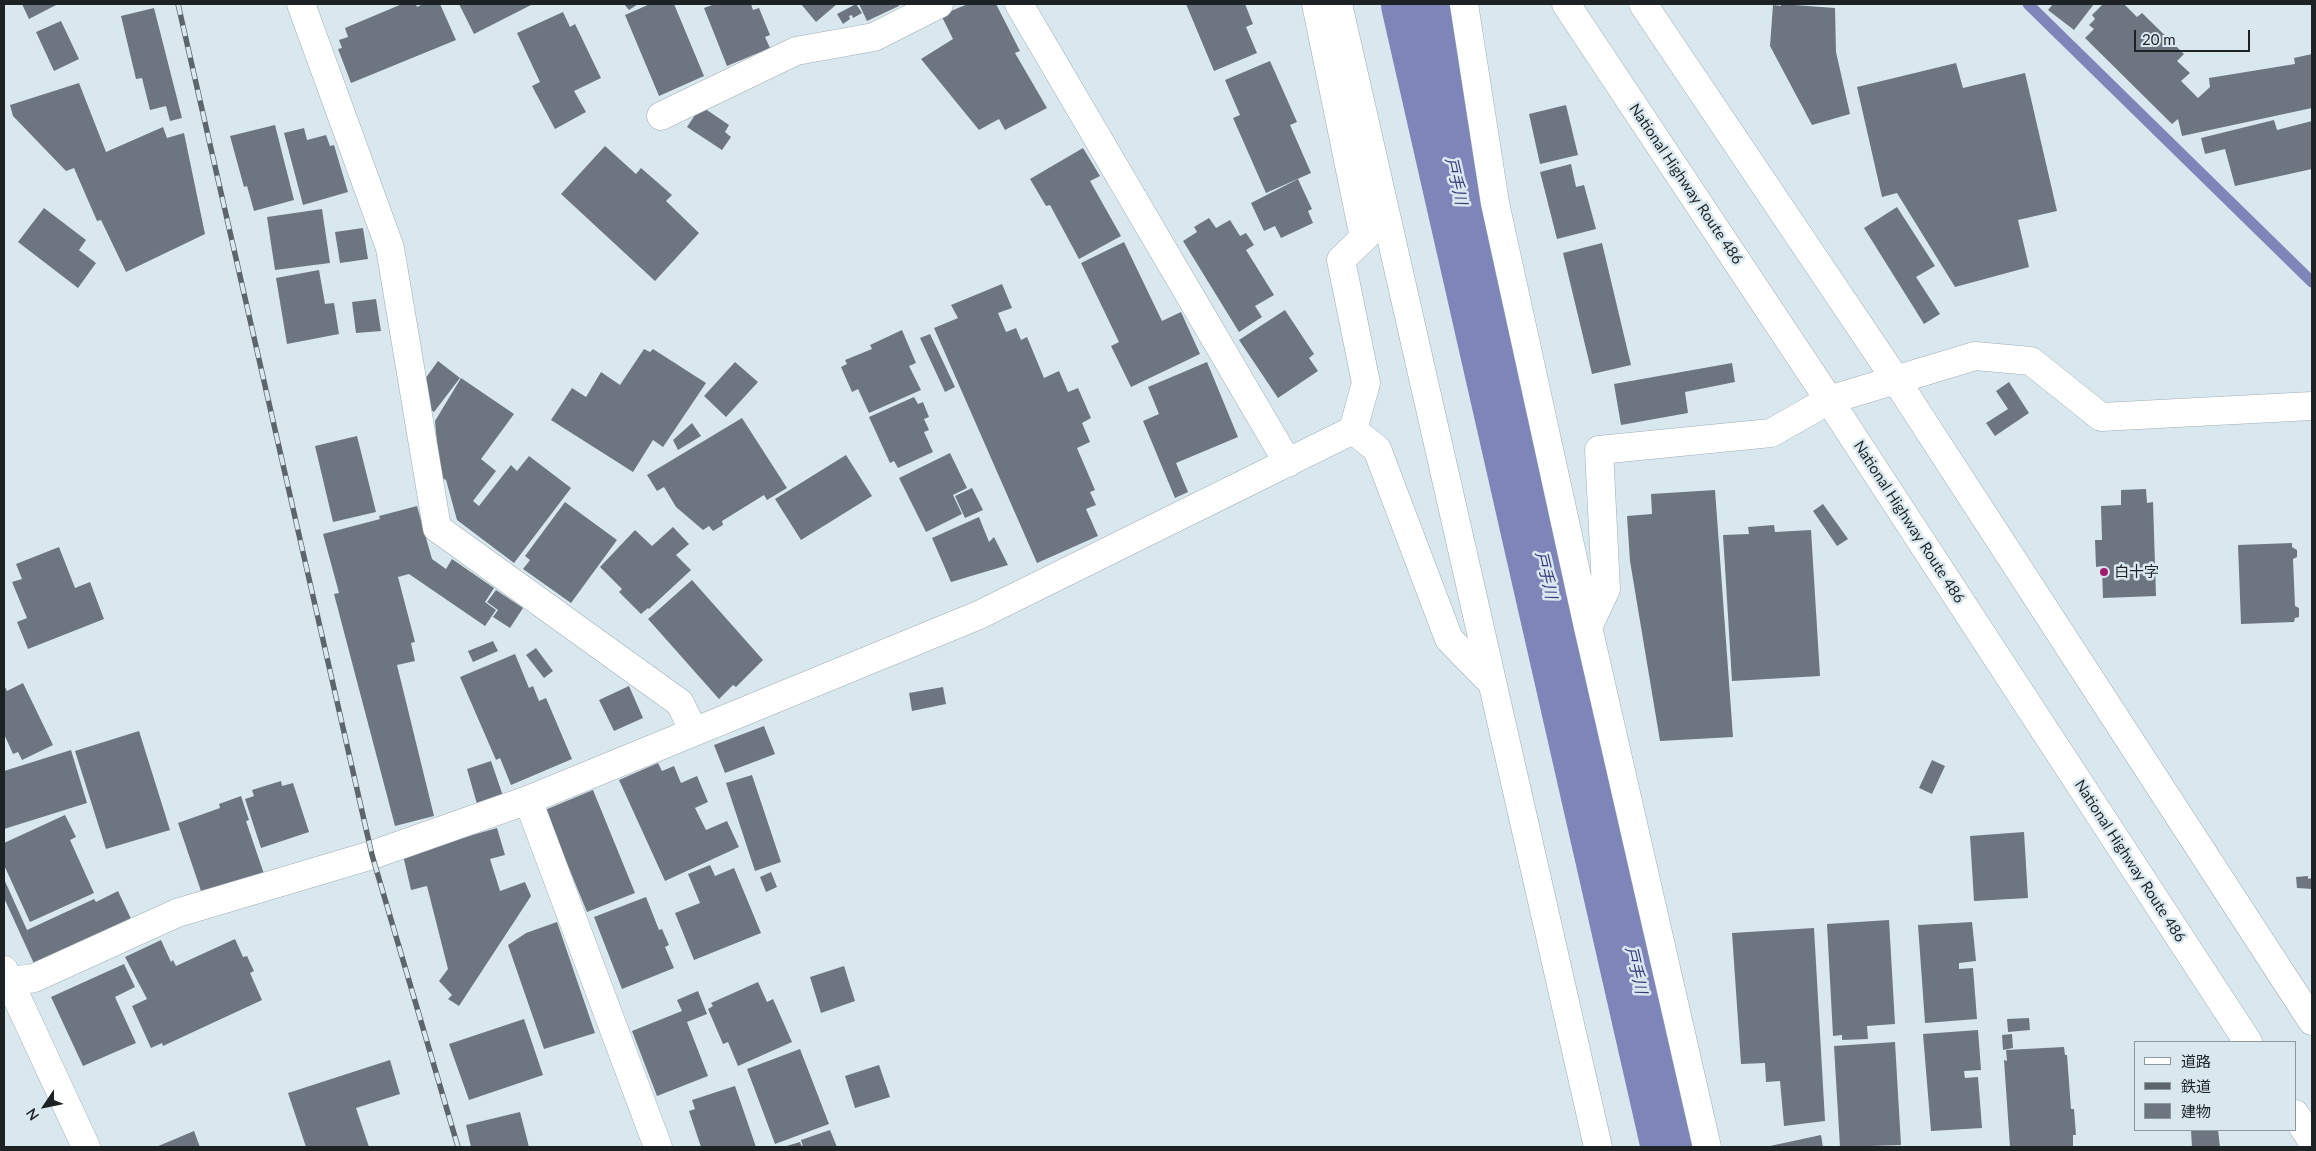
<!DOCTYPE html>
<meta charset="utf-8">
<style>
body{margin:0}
#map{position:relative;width:2316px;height:1151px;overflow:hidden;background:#d9e8ef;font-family:Lato,"Noto Sans JP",sans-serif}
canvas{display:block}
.frame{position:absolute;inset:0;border:5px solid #1d2325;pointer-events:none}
.legend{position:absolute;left:2134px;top:1041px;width:162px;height:90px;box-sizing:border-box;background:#d9e8ef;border:1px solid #8e999e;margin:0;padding:6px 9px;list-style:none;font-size:15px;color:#1d2325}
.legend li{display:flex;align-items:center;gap:10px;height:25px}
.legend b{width:25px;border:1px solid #8e999e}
.north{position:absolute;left:20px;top:1081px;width:50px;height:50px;-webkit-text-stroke:4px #d9e8ef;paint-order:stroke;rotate:236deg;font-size:14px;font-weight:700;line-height:20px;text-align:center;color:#1d2325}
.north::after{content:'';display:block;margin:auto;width:18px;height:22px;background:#1d2325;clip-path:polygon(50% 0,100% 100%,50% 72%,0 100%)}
.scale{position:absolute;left:2134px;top:30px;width:116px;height:22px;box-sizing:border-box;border:2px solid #1d2325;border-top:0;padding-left:6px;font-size:15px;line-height:18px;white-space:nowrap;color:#1d2325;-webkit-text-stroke:4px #d9e8ef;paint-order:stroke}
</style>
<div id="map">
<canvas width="2316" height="1151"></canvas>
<div class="frame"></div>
<ul class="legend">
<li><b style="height:6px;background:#fff"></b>道路</li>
<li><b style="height:6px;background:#5c6569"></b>鉄道</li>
<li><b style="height:14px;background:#6d7580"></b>建物</li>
</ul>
<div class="north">N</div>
<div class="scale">20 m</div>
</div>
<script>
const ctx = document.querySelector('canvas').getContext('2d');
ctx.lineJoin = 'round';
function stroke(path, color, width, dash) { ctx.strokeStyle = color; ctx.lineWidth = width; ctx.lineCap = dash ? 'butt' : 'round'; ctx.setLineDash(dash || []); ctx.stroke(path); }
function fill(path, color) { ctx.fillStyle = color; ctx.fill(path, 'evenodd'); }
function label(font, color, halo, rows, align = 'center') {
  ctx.font = font + ' Lato,"Noto Sans JP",sans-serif'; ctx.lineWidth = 5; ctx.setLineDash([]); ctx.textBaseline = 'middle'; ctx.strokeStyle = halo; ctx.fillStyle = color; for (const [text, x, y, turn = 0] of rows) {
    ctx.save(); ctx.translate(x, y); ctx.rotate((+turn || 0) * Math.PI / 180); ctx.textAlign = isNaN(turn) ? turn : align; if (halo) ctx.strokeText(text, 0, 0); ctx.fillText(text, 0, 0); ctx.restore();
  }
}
stroke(new Path2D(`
 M2028 4 2312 282`), '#7d85b9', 11);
stroke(new Path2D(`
 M1416 4 1676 1147`), '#7d85b9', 70);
fill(new Path2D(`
 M22 4H58L29 19Z
 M402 4H416L417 7 423 4H440L456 40 351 83 338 49 342 48 339 40 348 37 345 28Z
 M459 4H533L474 34Z
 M624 4H638L629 10Z
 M650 4H674L704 76 659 96 625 15Z
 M715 4H751L753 10 759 8 770 35 765 37 770 48 727 66 704 8Z
 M801 4H837L816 22Z
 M856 4 862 13 853 18 852 15 849 16 850 19 843 24 837 14Z
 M859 4H898L899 6 867 21Z
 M968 4H996L1020 51 1015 53 1047 108 1005 130 999 119 979 130 921 59 953 39 941 15Z
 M1186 4H1245L1253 24 1246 27 1257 53 1214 71Z
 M1781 4 1835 8 1836 52 1850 114 1812 125 1770 46 1773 5 1781 6Z
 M2053 4H2094L2074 30 2048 10Z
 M2103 4H2124L2137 17 2142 13 2184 54 2177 61 2190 73 2181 81 2198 98 2210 87 2209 78 2295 64 2294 58 2312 54V108L2182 136 2178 119 2172 124 2085 38 2094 29 2089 25 2095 19 2092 15Z
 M154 8 182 118 170 121 166 106 150 110 142 78 136 79 121 16Z
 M563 12 570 27 575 24 601 78 574 91 586 112 555 129 532 86 540 82 517 33Z
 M61 21 79 59 54 71 36 32Z
 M1270 61 1297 122 1290 125 1311 173 1266 193 1233 118 1240 115 1225 80Z
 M1956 63 1963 88 2025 73 2057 211 2018 220 2029 267 1955 287 1897 193 1882 197 1857 87Z
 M79 83 106 152 163 127 167 138 184 133 205 234 126 272 101 220 97 221 74 168 66 171 13 116 10 105Z
 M1566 105 1578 155 1540 164 1529 114Z
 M701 106 729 125 725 132 731 137 722 150 687 127Z
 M2274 120 2277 130 2312 121V169L2235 186 2225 149 2205 154 2201 138Z
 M275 125 294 200 254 211 247 186 244 187 230 136Z
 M304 128 307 140 326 135 330 146 334 145 348 192 303 205 284 133Z
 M605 146 636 174 641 168 672 195 666 201 699 233 655 281 561 194Z
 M1083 148 1100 176 1090 181 1121 236 1079 259 1050 205 1046 206 1030 179Z
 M1571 164 1576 187 1584 185 1596 229 1557 239 1540 172Z
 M1298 179 1312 209 1308 211 1313 223 1281 238 1275 226 1264 231 1251 203Z
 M1897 207 1935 266 1916 277 1940 314 1924 324 1864 228Z
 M44 208 86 240 79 250 96 263 78 288 18 242Z
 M322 209 330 263 275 270 267 217Z
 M1209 218 1216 228 1230 220 1240 236 1246 233 1254 245 1246 250 1274 295 1255 306 1262 317 1239 332 1183 241 1197 232 1194 227Z
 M363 228 368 259 340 263 335 232Z
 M1124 242 1162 321 1181 312 1200 354 1131 387 1111 346 1119 342 1081 263Z
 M1602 243 1631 365 1592 374 1563 253Z
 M319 270 325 304 334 303 339 334 287 344 276 278Z
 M1002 284 1012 308 998 313 1006 332 1016 328 1021 340 1027 337 1044 378 1059 371 1068 392 1078 388 1091 418 1082 423 1090 442 1077 448 1095 490 1090 492 1096 505 1086 509 1098 536 1037 563 934 328 958 318 951 305Z
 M376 299 381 331 356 333 352 302Z
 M1285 310 1314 354 1309 358 1318 371 1278 398 1239 340Z
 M902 330 916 363 909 366 921 390 869 413 858 389 852 392 841 367 847 364 845 360 872 349 870 345Z
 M930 334 955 387 945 392 920 338Z
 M644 349 650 352 653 349 706 383 663 447 653 440 633 472 551 420 572 388 586 397 601 372 620 385Z
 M438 361 460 378 434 412 430 409 425 379Z
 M735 362 758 382 726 417 704 396Z
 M1207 362 1238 437 1176 463 1188 492 1175 498 1143 421 1159 414 1148 387Z
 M1732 363 1735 382 1685 392 1688 413 1621 425 1614 384Z
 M461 378 514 414 481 459 496 471 473 501 479 506 511 465 517 471 529 456 571 488 514 563 457 520 446 480 440 477 435 421Z
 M2009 382 2029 413 1995 436 1986 423 2008 409 1996 391Z
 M914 397 918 404 923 402 929 417 924 419 929 430 924 432 933 452 898 468 894 461 890 463 869 417Z
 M742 418 787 488 767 500 764 495 722 521 723 525 713 531 709 526 703 530 676 507 664 487 657 491 647 475Z
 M692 423 701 436 678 450 673 440Z
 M357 436 376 512 333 522 315 446Z
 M950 453 967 488 953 495 962 514 926 532 899 478Z
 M846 455 872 496 801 540 775 499Z
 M972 488 983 510 965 518 955 496Z
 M2146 489 2147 503 2153 502 2156 596 2103 598 2102 566 2096 567 2095 540H2102L2101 506 2121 505V490Z
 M1715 490 1733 737 1660 741 1630 561 1627 516 1652 514 1651 494Z
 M565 502 617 540 571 603 523 569 530 560 525 556Z
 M1823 504 1848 539 1837 546 1813 511Z
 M417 506 432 559 446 569 452 559 494 588 485 602 496 610 485 626 409 574 398 577 415 642 411 643 415 661 397 665 434 816 395 826 334 594 339 593 323 534 380 519 379 516Z
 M979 517 989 542 994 537 1008 565 951 582 932 538Z
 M1774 525 1775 532 1811 530 1820 676 1732 681 1723 535 1749 534 1748 527Z
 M673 527 689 544 676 555 691 570 649 609 648 608 641 614 619 592 622 589 600 567 635 530 652 546Z
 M2292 543V547L2297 550V557L2293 559 2295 606 2299 608V617L2295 618 2294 622 2241 624 2238 545Z
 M59 547 75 588 90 582 104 619 28 649 17 622 27 618 12 582 22 579 16 564Z
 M692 580 763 660 736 687 733 685 719 699 648 619Z
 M496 590 523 608 510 628 493 617 498 610 487 602Z
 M493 641 498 651 473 662 468 651Z
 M536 648 553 671 544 678 526 655Z
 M515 654 529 688 533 686 539 701 546 698 572 759 511 785 500 758 496 760 460 677Z
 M23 683 53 745 22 760 18 752 13 754 4 734V685L7 691Z
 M629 686 643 718 614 731 599 700Z
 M943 687 946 704 912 711 909 693Z
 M764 726 775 754 725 773 714 745Z
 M139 731 170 830 106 849 75 751Z
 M71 750 87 803 4 829V771Z
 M1932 760 1945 766 1932 794 1919 788Z
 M491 761 503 796 477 804 467 769Z
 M658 763 662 771 674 766 681 783 697 776 708 802 695 808 706 830 727 821 739 847 665 881 619 780Z
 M752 775 781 862 755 871 726 783Z
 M281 781 282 786 293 783 309 832 261 848 245 799 254 796 252 790Z
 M593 790 635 893 587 912 545 810Z
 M241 796 249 820 246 821 264 874 202 894 178 823 220 808 219 804Z
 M65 815 76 837 70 840 94 893 30 922 4 865V843Z
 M497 828 505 855 490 859 500 891 525 882 531 896 459 1006 448 999 452 995 439 981 448 969 427 886 411 890 403 855Z
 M2024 832 2028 898 1974 901 1970 836Z
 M710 865 715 876 734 868 761 933 694 960 675 913 700 903 688 874Z
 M771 872 777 887 766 892 760 877Z
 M2308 876V879L2312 878V889L2297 888 2296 877Z
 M4 879 27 930 94 899 96 902 118 891 133 923 35 966 4 898Z
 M646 897 659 930 662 929 669 945 665 947 674 968 622 989 594 917Z
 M1889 920 1895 1024 1867 1026 1868 1039 1842 1040V1035L1833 1036 1827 924Z
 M557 922 595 1033 544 1049 508 945 526 933Z
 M1972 922 1976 961 1959 963V969L1973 968 1977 1019 1925 1023 1918 925Z
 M1814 928 1825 1121 1784 1126 1780 1081 1766 1082 1765 1063 1741 1064 1732 933Z
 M235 939 243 957 247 956 254 971 250 973 262 1000 163 1046 162 1043 151 1048 132 1006 147 999 125 957 161 940 171 962 173 960 176 966Z
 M124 964 135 987 115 997 136 1043 83 1066 51 997Z
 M844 966 855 1001 821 1013 810 977Z
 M758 982 767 1002 773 999 792 1042 738 1066 728 1042 723 1044 708 1009 713 1006 711 1003Z
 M698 991 707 1014 687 1022 708 1076 657 1096 632 1031 682 1011 677 1000Z
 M2029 1018 2030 1030 2008 1032 2007 1019Z
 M524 1019 543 1075 469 1100 449 1044Z
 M1978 1030 1981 1070 1964 1071 1965 1078 1978 1077 1982 1128 1931 1131 1923 1034Z
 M2012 1034 2013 1048 2003 1050 2002 1035Z
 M1895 1042 1901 1145 1840 1147 1834 1046Z
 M2064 1047 2065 1055H2067L2071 1109H2074L2076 1135H2073V1147H2010L2004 1060 2007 1061 2006 1050Z
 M800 1049 829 1124 775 1144 747 1069Z
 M390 1060 400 1094 356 1108 369 1147H306L288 1093Z
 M879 1065 890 1097 855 1108 845 1076Z
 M735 1086 756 1147H701L689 1111 695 1109 692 1100Z
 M520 1112 529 1147H471L466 1125Z
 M830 1130 837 1147H803L801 1140Z
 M2191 1130H2218L2220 1147H2192Z
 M194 1131 200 1147H156Z
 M1821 1135 1823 1147H1770V1146Z
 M800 1142 802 1147H783Z`), '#6d7580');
const street = new Path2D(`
 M301 4 390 248 437 528 680 703 694 732
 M1019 4 1288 463
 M1316 4 1364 238
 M1464 4 1495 203 1588 627 1707 1147
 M661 116 796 51 874 37 939 4
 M1588 627 1606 589 1599 450 1771 433 1829 400 1975 356 2031 361 2101 417 2312 406
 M528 800 658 1147
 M4 982 34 978 177 913 372 855 528 800 979 615 1353 430`);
const secondary = new Path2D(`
 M1338 4 1598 1147
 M1386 216 1341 260 1366 383 1353 430 1377 449 1449 639 1492 683
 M4 970 86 1147`);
const highway = new Path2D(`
 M1566 4 1829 400 2248 1042
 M1643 4 1896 380 2312 1021
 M2295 1114 2312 1141`);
stroke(street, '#9fadb4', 29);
stroke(secondary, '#9fadb4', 29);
stroke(highway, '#9fadb4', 29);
stroke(street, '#fff', 28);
stroke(secondary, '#fff', 28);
stroke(highway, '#fff', 28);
const rail = new Path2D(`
 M178 4 372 855 458 1147`);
stroke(rail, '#5c6569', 5.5);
stroke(rail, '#d9e8ef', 4, [11]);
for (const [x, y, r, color] of [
 [2104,572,5,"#9f1c6c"]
]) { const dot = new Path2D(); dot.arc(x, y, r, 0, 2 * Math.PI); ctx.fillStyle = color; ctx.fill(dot); stroke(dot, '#d9e8ef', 2); }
label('15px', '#1d2325', '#d9e8ef', [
 ["National Highway Route 486",1686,184,56],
 ["National Highway Route 486",1909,522,57],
 ["National Highway Route 486",2130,861,57]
]);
label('15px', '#1d2325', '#d9e8ef', [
 ["白十字",2114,572]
], 'left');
label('italic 16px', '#34397a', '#d9e8ef', [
 ["戸手川",1456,181,77],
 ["戸手川",1546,575,77],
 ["戸手川",1636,970,77]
]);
</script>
